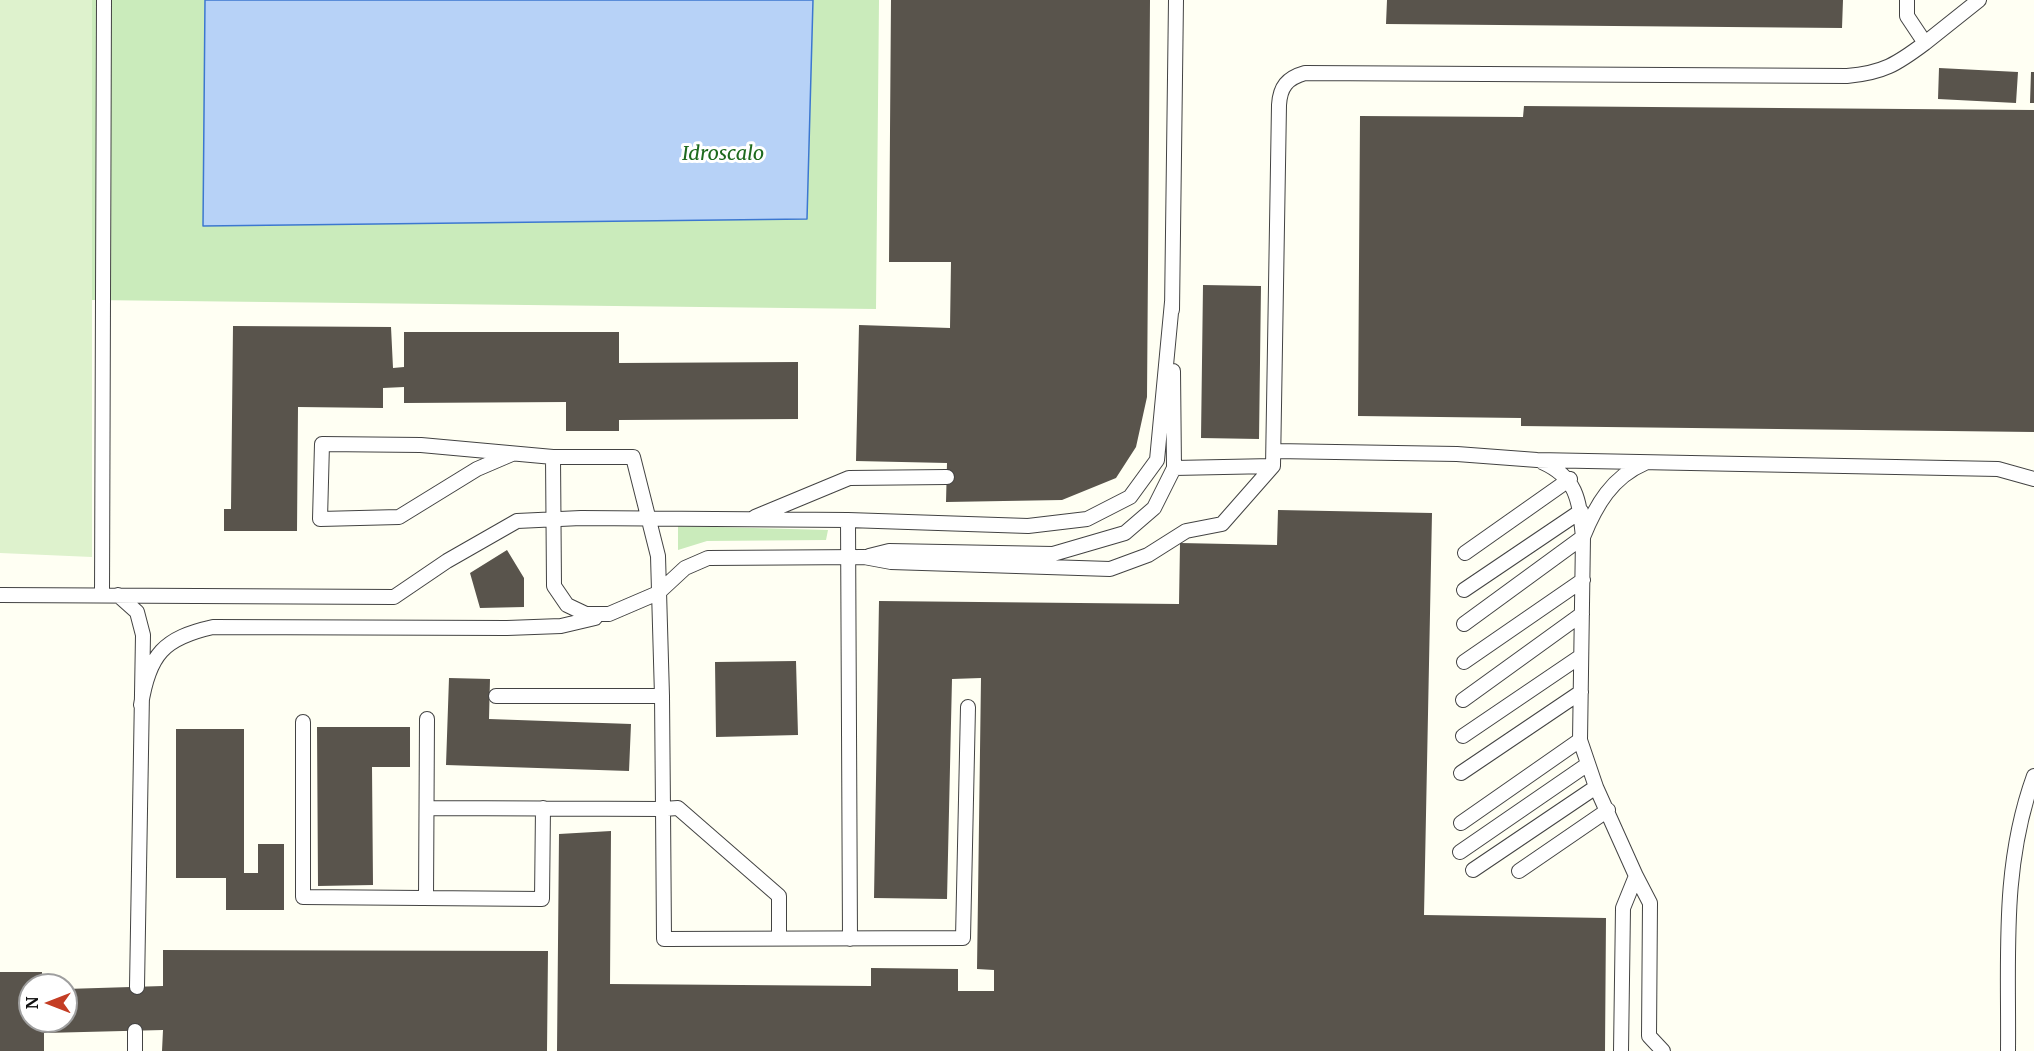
<!DOCTYPE html>
<style>
body{margin:0}
#map{position:relative;width:2034px;height:1051px;overflow:hidden;background:#fffff3;font-family:Merriweather,serif}
canvas{display:block}
.north{position:absolute;left:18px;top:973px;width:60px;height:60px;box-sizing:border-box;background:#fff;border:2px solid #9f9f9f;border-radius:50%;rotate:270deg;font-size:16px;font-weight:700;line-height:24px;text-align:center;color:#101010}
.north::after{content:'';display:block;margin:auto;width:21px;height:27px;background:#c43d24;clip-path:polygon(50% 0,100% 100%,50% 72%,0 100%)}
</style>
<div id="map">
<canvas width="2034" height="1051"></canvas>
<div class="north">N</div>
</div>
<script>
const ctx = document.querySelector('canvas').getContext('2d');
ctx.lineJoin = 'round';
function fill(path, color) { ctx.fillStyle = color; ctx.fill(path, 'evenodd'); }
function stroke(path, color, width, dash) { ctx.strokeStyle = color; ctx.lineWidth = width; ctx.lineCap = dash ? 'butt' : 'round'; ctx.setLineDash(dash || []); ctx.stroke(path); }
function label(font, color, halo, rows, align = 'center') {
  ctx.font = font + ' Merriweather,serif'; ctx.lineWidth = 6; ctx.setLineDash([]); ctx.textBaseline = 'middle'; ctx.strokeStyle = halo; ctx.fillStyle = color; for (const [text, x, y, turn = 0] of rows) {
    ctx.save(); ctx.translate(x, y); ctx.rotate((+turn || 0) * Math.PI / 180); ctx.textAlign = isNaN(turn) ? turn : align; if (halo) ctx.strokeText(text, 0, 0); ctx.fillText(text, 0, 0); ctx.restore();
  }
}
fill(new Path2D(`
 M92 0H879L876 309 92 300Z
 M678 526 828 530 826 540 707 541 678 550Z`), '#caebbb');
fill(new Path2D(`
 M0 0H92V557L0 553Z`), '#def2cd');
const water = new Path2D(`
 M205 0H813L807 219 203 226Z`);
fill(water, '#b7d2f7');
stroke(water, '#3c77d0', 1.5);
fill(new Path2D(`
 M891 0H1150L1147 397 1136 447 1116 478 1062 500 946 502 947 463 856 461 859 325 950 328 951 262H889Z
 M1387 0H1843L1842 28 1386 24Z
 M1939 68 2018 72 2016 103 1938 99Z
 M2031 72H2034V103H2030Z
 M1524 106 2034 110V432L1521 426V418L1358 416 1360 116 1523 117Z
 M1203 285 1261 286 1259 439 1201 438Z
 M233 326 391 327 393 368 404 367V332H619V363L798 362V419L619 420V431H566V402L404 403V387L383 388V408L298 407 297 531H224V509H231Z
 M1278 510 1432 513 1424 915 1606 918 1605 1051H557L559 834 611 831 610 984 871 986V968L958 969V991H994V970L977 969 981 678 952 679 947 899 874 898 879 601 1179 604 1180 543 1277 545Z
 M507 550 524 578V607L480 608 470 573Z
 M796 661 798 735 716 737 715 662Z
 M449 678 490 679 489 719 631 724 629 771 446 765Z
 M317 727H410V767H372L373 885 318 886Z
 M176 729H244V873H258V844H284V910H226V878H176Z
 M163 950 548 951 547 1051H162L163 1030 44 1033V1051H0V972H42V985H30V1021H66V989L163 986Z`), '#59544c');
const service = new Path2D(`
 M1907 0V16L1925 43 1979 0
 M1172 310 1176 0
 M1275 451 1457 454 1537 460 1998 469 2034 479
 M512 454 477 469 399 517 320 519 322 444 421 445 553 457H633L658 556 662 696
 M553 457 554 586 567 605 586 614H609L658 593 685 568 708 558 864 557 891 562 1110 569 1148 555 1186 531 1222 524 1273 466 1174 468
 M1542 462C1578 478 1579 501 1583 537 1596 505 1612 477 1645 463
 M1273 466 1279 105C1280 87 1287 78 1305 73L1847 76C1883 73 1897 64 1925 43
 M755 517 849 478 947 477
 M848 520 850 939
 M1583 537 1580 740 1596 787 1636 876 1623 908 1621 1051
 M1465 553 1570 479
 M869 556 889 551 1053 554 1125 533 1154 508 1174 468 1173 371
 M1464 590 1581 511
 M102 594 104 0
 M0 595 394 597 447 561 517 521 581 518 848 520 1028 526 1087 519 1130 497 1157 460 1172 302
 M118 595 137 612 143 635 137 987
 M1464 624 1583 537
 M1464 662 1583 580
 M1463 700 1582 614
 M141 705C149 654 164 638 213 627L507 628 561 626 595 618
 M303 722V897L542 899 543 808
 M1463 736 1581 656
 M1461 773 1581 692
 M427 808 663 809 662 696H496
 M1461 823 1580 740
 M1460 852 1588 764
 M1473 870 1596 787
 M1519 871 1608 810
 M1636 876 1650 903 1649 1036 1663 1051
 M426 898 427 719
 M779 938V896L678 808 663 809 664 939 963 938 968 707
 M135 1051V1031
 M2008 1051C2009 956 2001 867 2034 776`);
stroke(service, '#434343', 16);
stroke(service, '#fff', 14);
label('italic 20px', '#1e6a1e', '#fff', [
 ["Idroscalo",723,154]
]);
</script>
